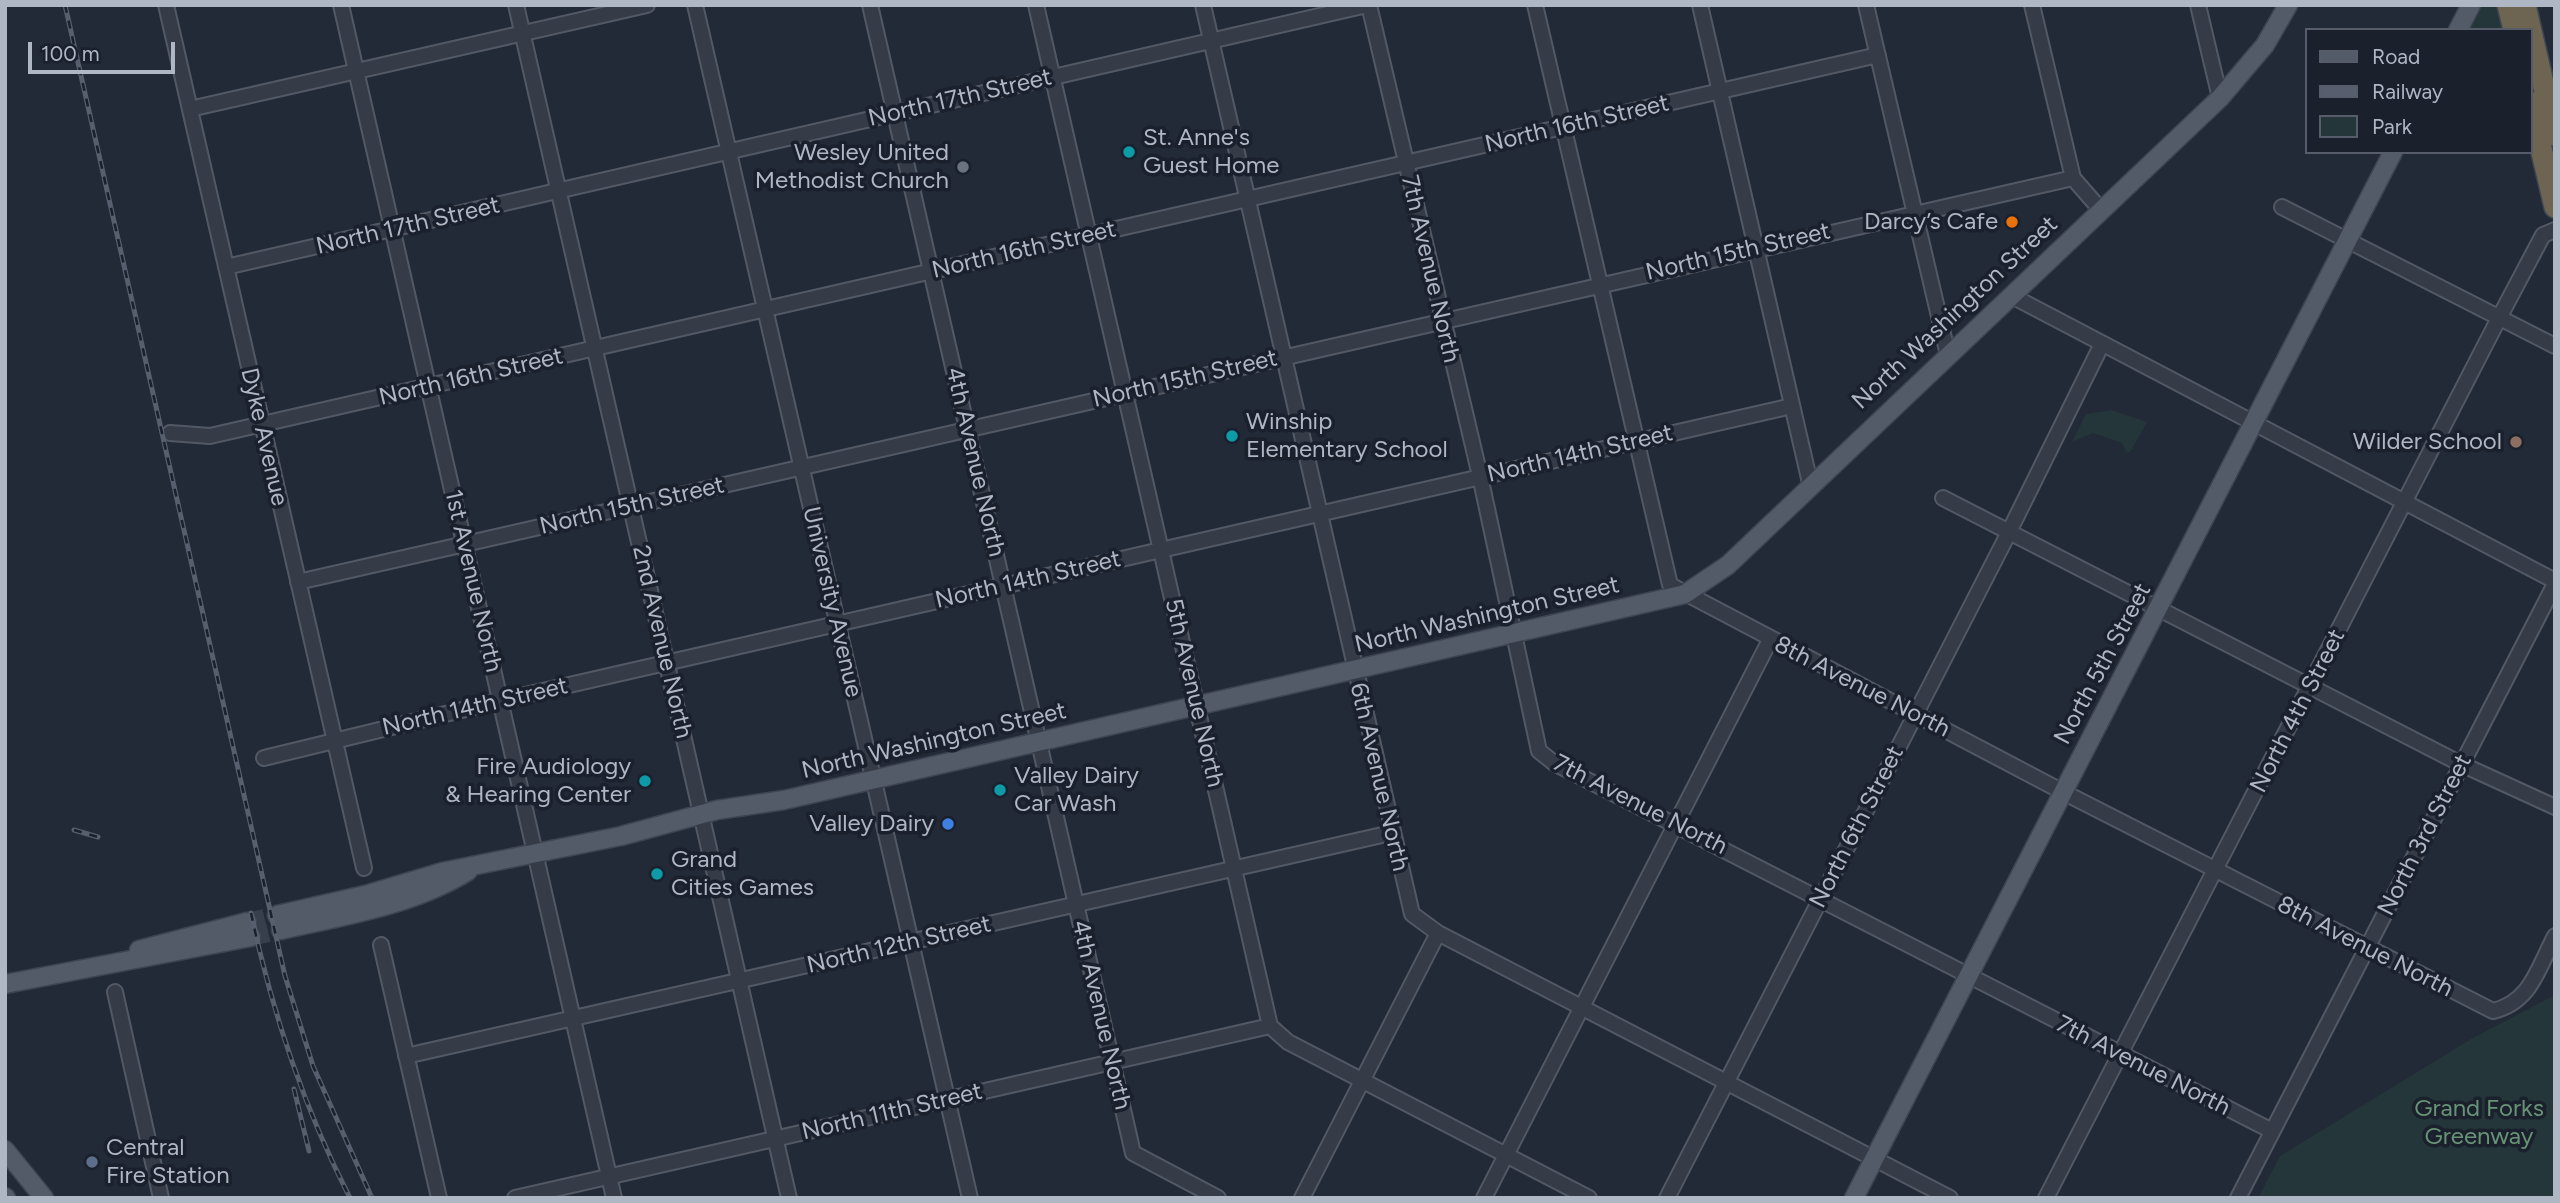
<!DOCTYPE html>
<meta charset="utf-8">
<style>
body{margin:0}
#map{position:relative;width:2560px;height:1203px;overflow:hidden;background:#222937;font-family:Figtree,sans-serif}
canvas{display:block}
.frame{position:absolute;inset:0;border:7px solid #afb6c4;pointer-events:none}
.legend{position:absolute;left:2305px;top:28px;width:228px;height:126px;box-sizing:border-box;background:#1a202c;border:2px solid #565c69;margin:0;padding:9px 12px;list-style:none;font-size:21px;color:#afb6c4}
.legend li{display:flex;align-items:center;gap:14px;height:35px}
.legend b{width:35px;border:2px solid #565c69}
.scale{position:absolute;left:28px;top:42px;width:147px;height:32px;box-sizing:border-box;border:4px solid #afb6c4;border-top:0;padding-left:9px;font-size:21px;line-height:24px;white-space:nowrap;color:#afb6c4;-webkit-text-stroke:5px #1a202c;paint-order:stroke}
</style>
<div id="map">
<canvas width="2560" height="1203"></canvas>
<div class="frame"></div>
<ul class="legend">
<li><b style="height:9px;background:#535a68"></b>Road</li>
<li><b style="height:9px;background:#575f6e"></b>Railway</li>
<li><b style="height:19px;background:#243639"></b>Park</li>
</ul>
<div class="scale">100 m</div>
</div>
<script>
const ctx = document.querySelector('canvas').getContext('2d');
ctx.lineJoin = 'round';
function fill(path, color) { ctx.fillStyle = color; ctx.fill(path, 'evenodd'); }
function stroke(path, color, width, dash) { ctx.strokeStyle = color; ctx.lineWidth = width; ctx.lineCap = dash ? 'butt' : 'round'; ctx.setLineDash(dash || []); ctx.stroke(path); }
function label(font, color, halo, rows, align = 'center') {
  ctx.font = font + ' Figtree,sans-serif'; ctx.lineWidth = 7; ctx.setLineDash([]); ctx.textBaseline = 'middle'; ctx.strokeStyle = halo; ctx.fillStyle = color; for (const [text, x, y, turn = 0] of rows) {
    ctx.save(); ctx.translate(x, y); ctx.rotate((+turn || 0) * Math.PI / 180); ctx.textAlign = isNaN(turn) ? turn : align; if (halo) ctx.strokeText(text, 0, 0); ctx.fillText(text, 0, 0); ctx.restore();
  }
}
fill(new Path2D(`
 M2482 5H2504L2510 30H2469Z
 M2111 410 2147 422 2131 451 2127 453 2122 443 2093 433 2072 442 2086 414Z
 M2555 995V1198H2258L2280 1156 2471 1039Z`), '#243639');
stroke(new Path2D(`
 M247 922 277 915
 M251 937 281 930`), '#373e4c', 18, [18, 9]);
const minor = new Path2D(`
 M166 5 364 868
 M341 5 614 1198
 M516 5 789 1198
 M695 5 970 1198
 M870 5 1133 1153 1218 1198
 M1036 5 1270 1026 1288 1042 1589 1198
 M1203 5 1412 914 1438 933 1950 1198
 M1369 5 1480 476 1539 751 1554 763 2272 1131
 M1535 5 1670 585 2063 792 2493 1011C2531 1002 2538 968 2555 936
 M1700 5 1810 483
 M1866 5 1948 355
 M2032 5 2073 178 2100 209
 M2198 5 2220 98
 M190 109 647 5
 M2282 207 2555 346
 M226 267 1367 5
 M2012 296 2555 581
 M170 433 210 436 1878 55
 M1943 498 2461 764 2555 807
 M298 582 2073 178
 M264 758 499 701 1792 406
 M381 945 439 1198
 M115 992 161 1198
 M406 1056 1391 833
 M515 1198 1270 1026
 M1302 1198 1438 933
 M1484 1198 1770 640
 M1667 1198 2004 542 2102 344
 M2046 1198 2498 320 2543 235 2555 230
 M2238 1198 2555 584`);
const major = new Path2D(`
 M2458 30 2471 5
 M277 915 365 895 442 872 621 836 717 810 784 800 1685 594 1728 565 2220 98 2265 45 2288 5
 M281 930C343 916 414 905 468 871
 M139 950 247 922
 M5 984 251 937
 M5 1150 44 1198
 M5 1197 6 1198
 M1854 1198 2393 152`);
const highway = new Path2D(`
 M2508 5 2514 30
 M2525 5 2555 135
 M2530 102 2555 207`);
stroke(minor, '#525965', 18);
stroke(major, '#3e4451', 21);
stroke(highway, '#3f4652', 24);
stroke(minor, '#353b47', 14);
stroke(major, '#535a68', 18);
stroke(highway, '#6d6552', 21);
const rail = new Path2D(`
 M65 5 285 976 313 1066 372 1198
 M74 830 98 837
 M251 913C272 1012 304 1108 350 1198
 M294 1089 309 1151`);
stroke(rail, '#575f6e', 5);
stroke(rail, '#1a202c', 2.5, [8]);
for (const [x, y, r, color] of [
 [1129,152,7,"#0f9aa8"],
 [963,167,7,"#6b7280"],
 [2012,222,7,"#e8710a"],
 [1232,436,7,"#0f9aa8"],
 [2516,442,7,"#8d6e63"],
 [645,781,7,"#0f9aa8"],
 [1000,790,7,"#0f9aa8"],
 [948,824,7,"#3f7fe0"],
 [657,874,7,"#0f9aa8"],
 [92,1162,7,"#5c6f8a"]
]) { const dot = new Path2D(); dot.arc(x, y, r, 0, 2 * Math.PI); ctx.fillStyle = color; ctx.fill(dot); stroke(dot, '#1a202c', 2.5); }
label('24px', '#afb6c4', '#1a202c', [
 ["North 17th Street",960,98,-13],
 ["North 16th Street",1577,124,-13],
 ["North 17th Street",408,226,-13],
 ["North 16th Street",1024,250,-13],
 ["North 15th Street",1738,252,-13],
 ["7th Avenue North",1430,269,77],
 ["North Washington Street",1955,313,-43],
 ["North 16th Street",471,377,-13],
 ["North 15th Street",1185,379,-13],
 ["Dyke Avenue",264,437,77],
 ["North 14th Street",1580,454,-13],
 ["4th Avenue North",975,462,77],
 ["North 15th Street",632,506,-13],
 ["North 14th Street",1028,580,-13],
 ["1st Avenue North",473,581,77],
 ["University Avenue",832,602,77],
 ["North Washington Street",1487,615,-13],
 ["2nd Avenue North",662,642,77],
 ["North 5th Street",2103,664,-62],
 ["8th Avenue North",1862,687,27],
 ["5th Avenue North",1194,693,77],
 ["North 14th Street",475,707,-13],
 ["North 4th Street",2298,711,-63],
 ["North Washington Street",934,741,-13],
 ["6th Avenue North",1379,777,77],
 ["7th Avenue North",1640,805,27],
 ["North 6th Street",1857,827,-63],
 ["North 3rd Street",2425,835,-63],
 ["North 12th Street",899,945,-13],
 ["8th Avenue North",2365,947,27],
 ["4th Avenue North",1101,1015,77],
 ["7th Avenue North",2143,1066,27],
 ["North 11th Street",892,1112,-13]
]);
label('24px', '#afb6c4', '#1a202c', [
 ["St. Anne's",1143,138],
 ["Guest Home",1143,166],
 ["Wesley United",949,153,"right"],
 ["Methodist Church",949,181,"right"],
 ["Darcy’s Cafe",1998,222,"right"],
 ["Winship",1246,422],
 ["Elementary School",1246,450],
 ["Wilder School",2502,442,"right"],
 ["Fire Audiology",631,767,"right"],
 ["& Hearing Center",631,795,"right"],
 ["Valley Dairy",1014,776],
 ["Car Wash",1014,804],
 ["Valley Dairy",934,824,"right"],
 ["Grand",671,860],
 ["Cities Games",671,888],
 ["Central",106,1148],
 ["Fire Station",106,1176]
], 'left');
label('24px', '#689376', '#1a202c', [
 ["Grand Forks",2479,1109],
 ["Greenway",2479,1137]
]);
</script>
